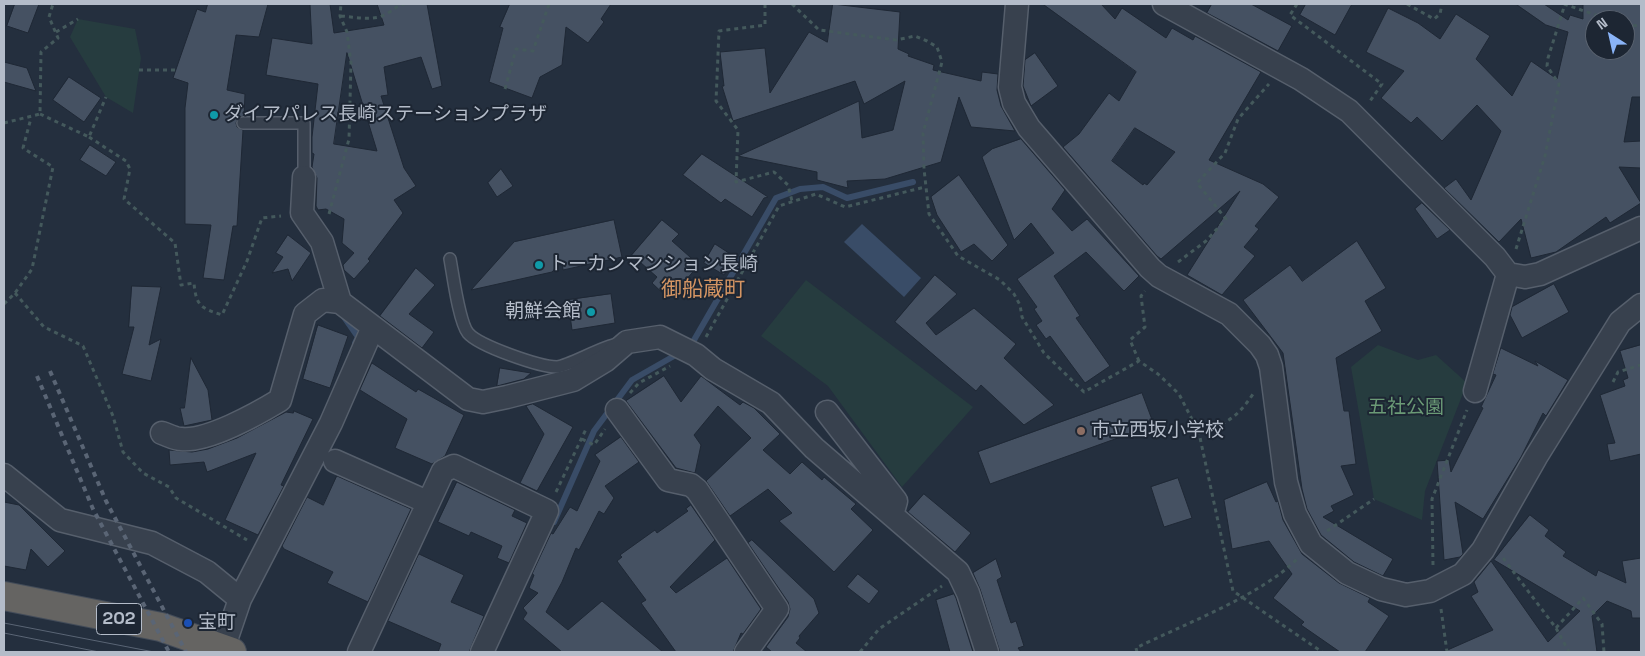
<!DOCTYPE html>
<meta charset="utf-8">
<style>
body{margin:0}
#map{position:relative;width:1645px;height:656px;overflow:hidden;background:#242f3e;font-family:"Space Grotesk",sans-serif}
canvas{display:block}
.frame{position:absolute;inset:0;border:5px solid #b4bcc9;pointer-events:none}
.north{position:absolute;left:1585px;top:10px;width:50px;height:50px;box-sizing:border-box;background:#1d2633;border:1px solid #59626f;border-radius:50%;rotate:325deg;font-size:14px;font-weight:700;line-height:20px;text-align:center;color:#b4bcc9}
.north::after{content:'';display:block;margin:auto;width:18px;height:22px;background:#8ab4f8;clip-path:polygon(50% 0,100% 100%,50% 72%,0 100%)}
</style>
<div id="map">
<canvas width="1645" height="656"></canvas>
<div class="frame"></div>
<div class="north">N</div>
</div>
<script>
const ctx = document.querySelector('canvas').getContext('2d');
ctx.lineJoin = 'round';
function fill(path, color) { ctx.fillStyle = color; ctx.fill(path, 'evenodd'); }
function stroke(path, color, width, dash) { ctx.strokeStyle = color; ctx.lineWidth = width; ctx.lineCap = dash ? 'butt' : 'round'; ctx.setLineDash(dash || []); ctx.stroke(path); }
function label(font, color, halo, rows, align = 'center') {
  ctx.font = font + ' "Space Grotesk","Noto Sans JP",sans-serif'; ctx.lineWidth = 4; ctx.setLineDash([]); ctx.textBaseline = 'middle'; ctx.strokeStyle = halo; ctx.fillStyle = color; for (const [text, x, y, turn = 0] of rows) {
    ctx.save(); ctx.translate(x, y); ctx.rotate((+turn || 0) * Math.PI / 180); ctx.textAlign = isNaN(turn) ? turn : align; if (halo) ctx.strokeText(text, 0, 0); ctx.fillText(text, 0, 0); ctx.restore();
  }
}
fill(new Path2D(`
 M78 19 135 29 141 58 133 113 106 97 70 37Z
 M806 280 973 407 902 487 828 386 761 336Z
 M1378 345 1418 360 1436 355 1467 383 1425 491 1422 520 1374 499 1351 367Z`), '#263c3f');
fill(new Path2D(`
 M862 224 921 278 904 297 844 242Z`), '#394c67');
stroke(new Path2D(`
 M344 317 358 337 355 343
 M690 347 776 198 800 189 823 187 847 198 913 182
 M554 522 594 431 632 380 681 352`), '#394c67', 6);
const building = new Path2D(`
 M15 4H39L28 33 7 26Z
 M208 4H268L259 37 236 35 227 90 245 94 244 116 239 117 236 123 237 127 243 130 237 226H233L224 280 203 278 211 225 185 224V108L188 83 173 78 197 9 205 12Z
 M330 4 334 33 384 25 377 4H427L442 86 432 89 421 57 384 67 388 95 381 96 404 168 416 186 394 200 403 213 368 259 370 261 354 279 344 270 343 265 354 253 342 243 344 219 326 209 318 210 316 206 317 178 312 167 314 154 312 153V137L318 84 266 75 272 38 312 44 310 5ZM347 53 377 151 334 144Z
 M510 4H611L601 19 604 22 588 43 566 27 562 65 540 77 532 98 489 82 503 28 500 27Z
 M833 4 900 12 898 49 909 54 908 56 934 65 933 70 981 81 982 72 998 74 997 90 1001 106 1015 131 971 127 959 97 941 162 885 179 847 181 848 188 817 180V172L738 156 859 101 862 138 893 130 905 81 864 104 855 81 733 121 722 86H724L720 52 765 48 770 93 809 32 827 42Z
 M1043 4H1101L1115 19 1122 8 1166 38 1172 28 1193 40 1195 36 1261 72 1209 160 1263 184 1279 197 1255 226 1259 229 1244 247 1255 256 1222 295 1187 275 1240 191 1161 259 1157 256 1063 147 1079 134 1109 93 1119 101 1136 72ZM1135 128 1175 152 1147 185 1144 183 1143 185 1112 161Z
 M1212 4H1251L1292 26 1278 51 1207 13Z
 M1306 4H1352L1335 35 1300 15Z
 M1516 4H1544L1568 20 1570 15 1583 19V4H1641V97H1632L1624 142 1641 141V168L1619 167 1641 203 1610 223 1606 217 1556 252 1531 258 1521 219 1499 242 1444 188 1456 179 1471 200 1501 131 1477 105 1442 141 1417 117 1411 123 1381 98 1404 71 1366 52 1388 8 1418 23 1440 39 1456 14 1490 36 1476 59 1512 96 1531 61 1557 79 1568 32 1546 25ZM1595 20H1625V50H1595Z
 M1035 53 1058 86 1031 106 1023 86 1025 60Z
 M4 62 27 68 36 91 4 82Z
 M69 77 101 98 84 122 53 100Z
 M1021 139 1065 190 1052 209 1072 231 1087 219 1139 276 1124 291 1086 252 1054 276 1080 316 1076 318 1110 366 1085 383 1050 336 1046 339 1036 325 1042 321 1034 309 1037 307 1017 279 1054 253 1031 223 1014 240 982 157 992 149Z
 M90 145 116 162 106 176 80 160Z
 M702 154 768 197 764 198 752 217 725 199 721 203 683 175Z
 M501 169 513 186 497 197 488 183Z
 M959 175 1008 245 992 261 974 244 961 252 937 215 931 197Z
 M1422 203 1450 230 1437 239 1415 209Z
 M614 220 622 257 563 270 562 261 552 272 471 290 514 242Z
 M662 220 679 234 672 241 699 265 669 299 652 283 657 277 632 255Z
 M288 235 311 253 292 281 288 269 272 273 283 257 276 253Z
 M1357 241 1386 288 1365 301 1382 331 1336 358 1344 411H1349L1356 464 1341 466 1354 495 1331 506 1334 511 1323 517 1393 559 1383 576 1354 562 1321 535 1307 509 1302 489 1283 353 1243 300 1290 265 1302 281Z
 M715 244 735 257 724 275 704 263Z
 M416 268 435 285 409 314 434 332 422 348 380 316Z
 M935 275 957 294 926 323 936 335 974 308 1016 344 1004 358 1054 405 1024 425 981 385 976 391 895 322Z
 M1554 284 1569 312 1522 338 1510 315 1512 307Z
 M132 286 161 287 149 345 161 339 151 381 122 374 134 327H129Z
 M611 294 615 323 572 330 568 300Z
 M318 325 348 336 330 388 303 379Z
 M1641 345V454L1610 461 1607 444 1615 443 1600 395 1625 386 1623 380 1628 378 1620 351Z
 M1501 348 1538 366 1535 361 1568 380 1546 416 1543 413 1521 457 1483 519 1455 502 1463 554 1460 557 1444 560 1437 461 1449 460 1451 472 1483 408 1481 407 1496 375 1493 374Z
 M191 358 208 390 212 420 184 426 180 408H184Z
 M372 363 416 392 418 389 464 415 445 456 432 464 395 448 407 419 360 390Z
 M500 368 531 373 524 379 497 386Z
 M664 376 681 402 701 376 740 405 743 402 754 408 780 434 763 450 790 474 802 462 822 480 824 477 856 504 851 509 873 530 834 572 779 521 792 513 768 489 730 516 706 481 751 438 718 406 694 435 701 445 695 473 676 468 626 401Z
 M1142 393 1154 425 990 484 978 452Z
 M533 404 573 427 537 491 520 483 544 434 526 406Z
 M294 411 313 419 281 485 284 486 258 535 225 520 256 453 207 472 204 462 170 465 169 450 192 452 208 449 237 438 286 412 293 413Z
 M621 437 639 462 605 486 614 498 604 514 599 511 579 550 576 548 562 582 546 612 568 630 602 601 663 652H562L523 619 527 613 523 608 538 593 529 588 534 575 532 574 551 533 553 534 570 507 577 511 600 461 595 455Z
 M337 476 411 509 368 602 327 583 333 572 284 549 282 546 307 497 323 505Z
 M1178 478 1192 518 1164 527 1151 487Z
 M457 482 515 510 512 516 527 523 509 563 497 558 502 546 471 532 469 536 438 522Z
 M1267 482 1276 502 1278 501 1283 520 1302 554 1339 583 1370 598 1368 602 1389 616 1365 652H1340L1301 625 1304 622 1273 598 1292 574 1269 541 1232 549 1224 500Z
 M924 494 971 533 955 552 908 512Z
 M4 502 19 505 65 551 48 567 31 549 26 570 4 566Z
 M691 505 715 540 670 587 676 593 727 558 761 609 743 634 741 633 733 652H676L641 603 646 600 617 561 622 557 620 555 655 530 657 533 688 511 686 509Z
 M1530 515 1549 530 1545 536 1566 552 1563 556 1596 576 1598 570 1626 583 1622 561 1641 558V618H1632L1631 611 1607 601 1592 616 1597 652H1443L1493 630 1471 596 1478 592 1474 582 1491 561 1548 642 1580 611 1494 560Z
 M752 540 814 599 819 613 799 636 800 638 796 643 807 652H772L766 647 788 617 790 609 788 602 748 543Z
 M419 554 464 575 451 602 484 616 469 652H438L441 644 388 621Z
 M996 559 1002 577 997 580 1011 623 1016 621 1024 646 1018 648 1021 652H1000L980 589 973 573Z
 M858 574 879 591 869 604 847 587Z
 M954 594 956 598 973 652H950L936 600Z`);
fill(building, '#455162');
stroke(building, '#1f2835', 1);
const service = new Path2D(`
 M243 123H304V177
 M450 259C453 275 459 322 468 333 479 346 540 367 557 367 569 366 601 347 618 344`);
const minor = new Path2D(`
 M1017 4 1010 87 1014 103 1029 128 1150 268 1159 276 1229 314 1260 345 1267 355 1271 367 1286 482 1295 514 1311 544 1347 573 1381 589 1406 595 1430 591 1463 574 1483 550 1536 457 1620 322 1641 305
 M1164 4 1301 79 1349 111 1495 257 1508 274 1525 277 1540 274 1641 228
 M304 177 302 213 322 242 340 302 468 399 483 402 507 397 573 380 606 360 627 342 660 337 696 355 713 369 771 403 814 448 958 572 968 593 987 652
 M1475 391 1508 274
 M617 410 668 480 691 485 697 490 777 609 746 652
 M827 412 896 501 892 515
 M162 433C168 435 175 439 181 439 207 442 257 414 280 400L305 314 323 300 340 302
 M335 461 427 502
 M4 475 60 520 152 543 207 572 240 599
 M223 649 240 599 331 423 373 327
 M359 652 443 471 454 466 547 511 482 652`);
const trunk = new Path2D(`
 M4 596 161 627 232 652`);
stroke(service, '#565f6c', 14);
stroke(minor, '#565f6c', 25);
stroke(trunk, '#434c59', 30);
stroke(new Path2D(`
 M765 4V25L719 31 716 101 738 130 736 182 774 172 788 185 792 201
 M792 4 819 30 896 40 915 36 927 41 937 47 942 62 923 133 924 169 929 214 958 256 1000 280 1014 294 1020 305 1022 317 1044 353 1084 392 1139 361 1158 374 1179 394 1199 433 1233 591 1322 652
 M1297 4 1290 15 1382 84 1370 101
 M1407 4 1434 19 1440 14 1442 4
 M1564 4 1610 20
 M341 16C357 17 374 22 388 13 395 9 397 5 405 4
 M1625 25 1641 26
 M56 32 78 19
 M139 70H175
 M505 89 516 49 533 51 549 4
 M40 114 89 137 106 97
 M4 123 40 114 41 52 58 38 49 17 53 4
 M89 137 126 161 130 169 124 199 175 243 181 285 194 283C196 306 201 308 222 315L247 261 262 218 281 216
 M329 214 349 139 351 63 347 32 340 16 341 4
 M1516 249 1545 156 1559 84 1547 66 1548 58 1565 4
 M1178 262 1206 241 1226 219 1197 183 1225 153 1238 119 1269 84
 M15 293 44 327 83 346 113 416 123 452 143 473 169 487 176 498 247 540
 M4 304 15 293 32 269 53 167 23 148 31 118
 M706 337 779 206 816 194 845 207 925 187
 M1139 361 1130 340 1145 327 1141 296 1145 291
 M1613 382 1618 372 1641 365
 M630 393 639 383 670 366
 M1199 433C1226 424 1237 418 1253 394
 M582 439 594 445 605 429
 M556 492 587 427
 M1327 531 1374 499
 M1503 558 1556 628 1569 652
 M1433 565 1432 499 1467 410
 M1441 609 1447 652
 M1556 628 1583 598 1602 624 1604 652
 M860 652 879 629 942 586
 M1137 652 1136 648C1182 625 1262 595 1297 559`), '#44595c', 3, [4, 4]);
stroke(service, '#38414e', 11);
stroke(minor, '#38414e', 22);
stroke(trunk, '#656462', 28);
stroke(new Path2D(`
 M4 623 154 652
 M4 633 99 652`), '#5a6575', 1);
stroke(new Path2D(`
 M50 371 106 501 186 652
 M37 376 93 509 169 652`), '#5a6575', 4, [5, 5]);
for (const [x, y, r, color] of [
 [214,115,5,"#0f9aa8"],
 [539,265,5,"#0f9aa8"],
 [591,312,5,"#0f9aa8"],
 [1081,431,5,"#8d6e63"],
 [188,623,5,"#1a4fb4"]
]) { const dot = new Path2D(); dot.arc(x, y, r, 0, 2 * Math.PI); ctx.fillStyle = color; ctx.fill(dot); stroke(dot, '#1d2633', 2); }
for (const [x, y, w] of [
 [119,619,45]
]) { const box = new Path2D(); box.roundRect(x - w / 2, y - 15.5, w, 31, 4); ctx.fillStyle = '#1d2633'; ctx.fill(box); stroke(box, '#b4bcc9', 1); }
label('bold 18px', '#b4bcc9', null, [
 ["202",119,619]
]);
label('19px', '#b4bcc9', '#1d2633', [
 ["ダイアパレス長崎ステーションプラザ",224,115],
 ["トーカンマンション長崎",549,265],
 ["朝鮮会館",581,312,"right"],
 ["市立西坂小学校",1091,431],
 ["宝町",198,623]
], 'left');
label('19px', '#6b9a76', '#1d2633', [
 ["五社公園",1406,408]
]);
label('21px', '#d59563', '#1d2633', [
 ["御船蔵町",703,290]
]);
</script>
